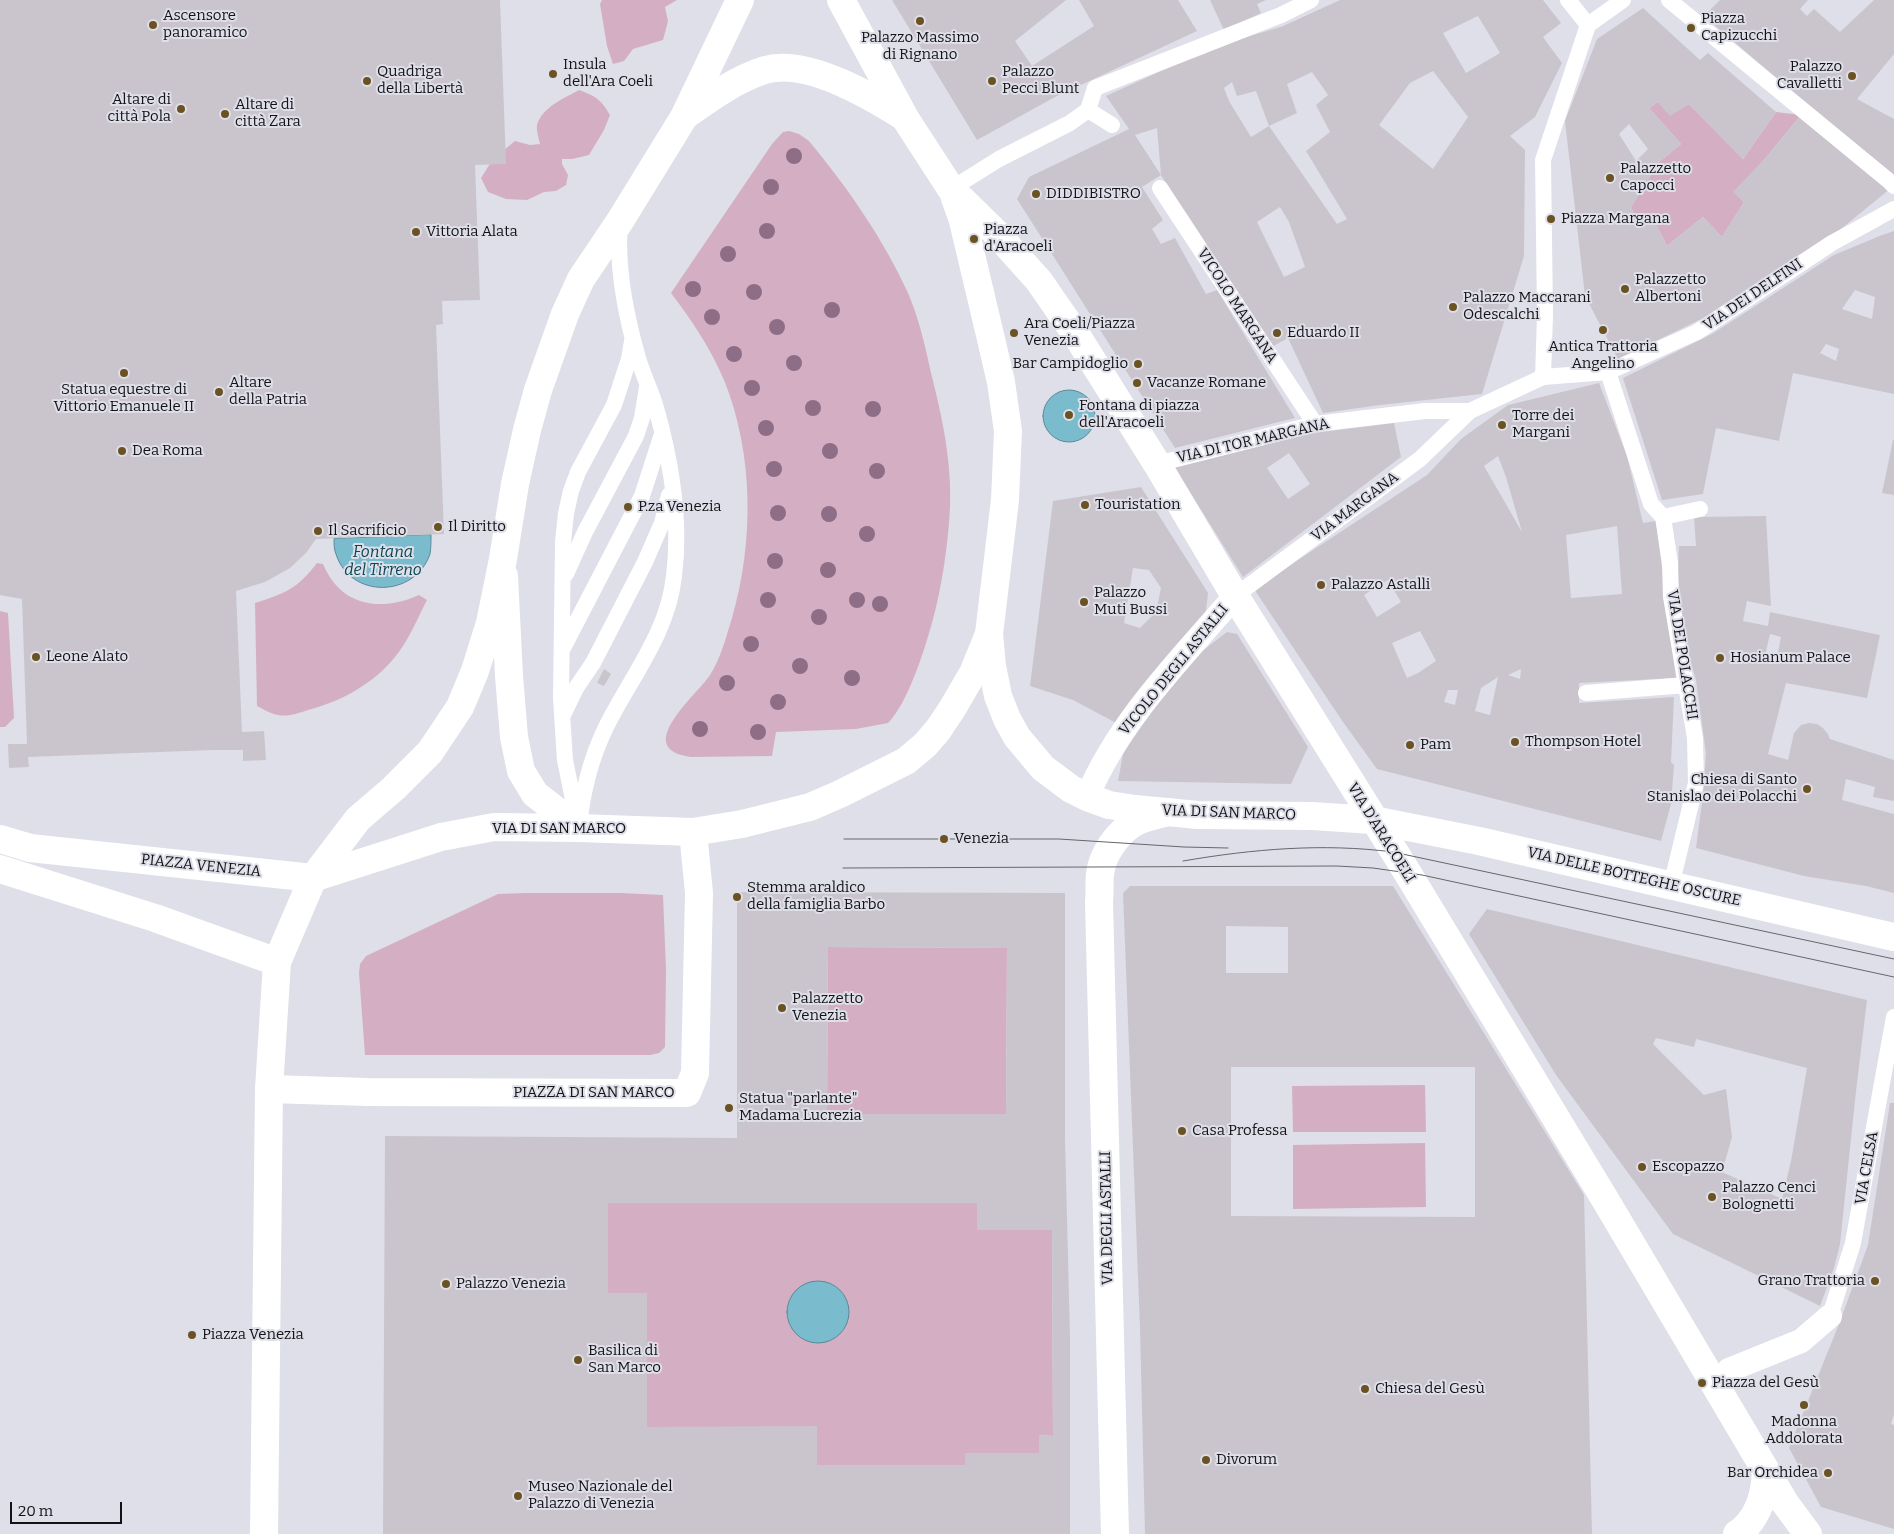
<!DOCTYPE html>
<meta charset="utf-8">
<style>
body{margin:0}
#map{position:relative;width:1894px;height:1534px;overflow:hidden;background:#dedfe8;font-family:Bitter,serif}
canvas{display:block}
.scale{position:absolute;left:10px;top:1502px;width:112px;height:22px;box-sizing:border-box;border:2px solid #131317;border-top:0;padding-left:6px;font-size:15px;line-height:18px;white-space:nowrap;color:#131317;-webkit-text-stroke:4px #dedfe8;paint-order:stroke}
</style>
<div id="map">
<canvas width="1894" height="1534"></canvas>
<div class="scale">20 m</div>
</div>
<script>
const ctx = document.querySelector('canvas').getContext('2d');
ctx.lineJoin = 'round';
function fill(path, color) { ctx.fillStyle = color; ctx.fill(path, 'evenodd'); }
function stroke(path, color, width, dash) { ctx.strokeStyle = color; ctx.lineWidth = width; ctx.lineCap = dash ? 'butt' : 'round'; ctx.setLineDash(dash || []); ctx.stroke(path); }
function label(font, color, halo, rows, align = 'center') {
  ctx.font = font + ' Bitter,serif'; ctx.lineWidth = 4; ctx.setLineDash([]); ctx.textBaseline = 'middle'; ctx.strokeStyle = halo; ctx.fillStyle = color; for (const [text, x, y, turn = 0] of rows) {
    ctx.save(); ctx.translate(x, y); ctx.rotate((+turn || 0) * Math.PI / 180); ctx.textAlign = isNaN(turn) ? turn : align; if (halo) ctx.strokeText(text, 0, 0); ctx.fillText(text, 0, 0); ctx.restore();
  }
}
fill(new Path2D(`
 M602 0H677L665 7 668 21 663 40 633 49 624 61 613 64 607 46 600 4Z
 M579 90C595 96 601 99 610 115L604 130 589 155 572 159H562V164L568 175 566 185 556 191 544 192 527 200 506 199 488 192 481 178 493 159 515 141 530 145 540 144C539 139 536 130 537 125 542 107 565 98 579 90Z
 M1658 102 1670 115 1689 104 1743 159 1776 112 1801 115 1764 160 1734 192 1744 202 1722 237 1703 217 1667 246 1653 218 1641 228 1631 207 1659 162 1681 144 1649 108Z
 M789 131 799 134 809 141C847 187 883 238 908 293 919 319 925 345 931 373 942 416 952 462 950 507 948 546 942 586 932 623 924 651 908 703 888 723L856 729 776 732 772 756 691 757C631 749 696 696 710 675 721 658 726 637 732 618 754 542 754 454 724 380 711 349 691 319 671 293L772 144 783 132Z
 M317 563 323 564C341 607 381 612 419 595L427 600C417 619 409 640 395 657 373 684 342 701 308 710 299 713 288 717 278 715 271 714 263 709 257 706L255 603C286 593 297 589 317 563Z
 M0 611 8 613 14 718 5 727H0Z
 M525 893H621L663 895 666 970 665 1047 659 1053 650 1055H365L359 973 360 964 366 956 498 894Z
 M828 947 1007 948 1006 1114H827Z
 M1425 1085 1426 1132H1293L1292 1086Z
 M1425 1143 1426 1207 1293 1209V1145Z
 M608 1203H977V1230H1052L1053 1436 1039 1435V1453H965V1465H817V1427H647L608 1293Z`), '#d4afc3');
const water = new Path2D(`
 M1043 416a26 26 0 1 1 52 0a26 26 0 1 1-52 0Z
 M431 535C431 541 431 548 430 554 415 598 350 599 336 554 334 550 334 544 334 539Z
 M787 1312a31 31 0 1 1 62 0a31 31 0 1 1-62 0Z`);
fill(water, '#7abcce');
stroke(water, '#5b8997', 1);
fill(new Path2D(`
 M0 0H500L506 164 475 165 480 300 442 301 443 324 436 325 444 534 316 539 306 553 290 568 265 582 236 591 242 732 264 731 266 760 243 761V750H213L28 757 29 767 9 768 8 744H27L22 599 0 595Z
 M892 0H1066L1015 41 1032 66 1094 26 1079 0H1178L1197 31 1055 97 977 140Z
 M1210 0H1266L1257 4 1261 13 1224 30Z
 M1340 0H1543L1561 23 1543 37 1562 63 1535 117 1510 136 1525 150 1524 256 1482 394 1380 405 1323 413 1288 338 1270 348 1161 175 1142 187 1163 220 1152 229 1161 244 1175 238 1206 294 1217 290 1295 418 1175 448 1017 199 1029 177 1129 129 1106 96 1218 45 1281 27ZM1478 16 1500 53 1466 73 1443 33ZM1433 71 1468 117 1433 169 1379 125 1410 83ZM1312 72 1328 95 1316 105 1330 132 1306 151 1347 219 1337 224 1269 126 1251 137 1229 101 1224 88 1232 82 1237 96 1256 91 1269 126 1297 113 1287 84ZM1157 128 1161 175 1135 135ZM1280 207 1289 222 1305 267 1284 277 1257 222Z
 M1720 0H1808L1800 9 1807 16 1814 9 1840 32 1874 0H1894V54L1857 99 1894 119V179L1704 16Z
 M1643 8 1700 60 1708 53 1776 112 1743 159 1689 104 1670 116 1658 102 1649 108 1681 144 1659 162 1631 207 1641 228 1653 218 1667 246 1703 217 1722 237 1744 202 1733 192 1764 160 1801 115 1891 188 1836 233 1710 315 1618 359 1585 296 1565 121 1597 39ZM1629 124 1648 149 1636 161 1619 134Z
 M1894 231V394L1793 373 1779 441 1716 428 1703 494 1662 500 1623 378 1712 334 1834 255 1882 235ZM1855 290 1875 297 1872 319 1842 309ZM1826 344 1839 349 1836 361 1820 353Z
 M1599 383 1627 456 1643 523 1656 521 1676 678 1579 683V703L1674 697 1671 762 1674 765 1671 804 1661 841 1377 769 1343 722 1254 589 1427 475 1461 439 1508 405ZM1498 456 1506 477 1522 532 1484 466ZM1617 526 1622 594 1571 598 1566 535ZM1388 580 1401 602 1377 617 1364 595ZM1420 631 1436 661 1418 673 1407 678 1392 643ZM1521 669 1520 679 1508 675ZM1498 677 1490 715 1475 711 1481 688ZM1448 690H1458L1455 705 1444 702Z
 M1394 423 1401 457 1243 577 1173 465 1306 434ZM1289 453 1310 484 1288 499 1267 468Z
 M1893 440H1894V495L1882 493Z
 M1141 487 1208 593 1205 619 1120 725 1073 700 1030 686 1053 501ZM1133 568 1149 570 1161 588 1156 612 1140 628 1124 623Z
 M1766 516 1771 606 1747 601 1743 621 1768 626 1770 612 1880 635 1867 698 1786 683 1768 754 1788 760 1794 733 1801 725 1809 723 1817 724 1823 728 1828 734 1830 739 1894 760V801L1873 797 1875 787 1846 779 1842 800 1894 814V893L1866 886 1804 876 1696 848 1703 794 1706 754 1696 680 1688 653 1677 598 1679 546H1696L1694 517ZM1770 634 1781 637 1776 663 1764 660Z
 M1227 632 1237 634 1308 747 1291 784 1118 781 1126 738 1179 669Z
 M604 669 611 674 604 686 597 683Z
 M1130 886H1393L1584 1195 1592 1534H1145L1140 1328 1123 893ZM1226 926 1288 927V973H1226ZM1231 1067H1475V1217L1231 1216Z
 M737 892 1065 893V1139L1070 1337V1534H383L385 1136 737 1138ZM828 947 1007 948 1006 1114H827ZM608 1203H977V1230H1052L1053 1436 1039 1435V1453H965V1465H817V1426L647 1427V1293H608Z
 M1487 909 1867 1000 1856 1091 1840 1244 1834 1268 1820 1306 1673 1234 1556 1075 1469 934ZM1656 1038 1694 1047 1696 1039 1807 1068 1791 1161 1782 1199 1722 1172 1732 1137 1726 1089 1704 1095 1653 1044Z
 M1890 1103H1894V1414L1891 1424 1894 1425V1529L1821 1507 1789 1448 1839 1324 1868 1245Z`), '#cac5cd');
stroke(new Path2D(`
 M1568 0 1588 25
 M1669 0 1889 181 1894 186
 M1588 25 1623 0
 M1088 110 1112 125
 M1160 188 1315 424
 M951 189 999 159 1070 123 1088 110 1095 88 1281 15 1311 0
 M1608 372 1651 504 1663 517 1670 563 1671 597 1695 738 1696 783 1671 886
 M1543 377 1545 315 1543 160 1588 25
 M1157 464 1315 424 1425 411H1470
 M1663 517 1700 509
 M566 574 585 532 636 436 642 418 647 387
 M1235 596 1420 459 1470 411 1543 377 1608 372 1697 332 1832 243 1894 209
 M563 648 642 496 661 437
 M1586 693 1686 685
 M563 715 576 688 593 663 645 562 662 523 669 495
 M576 814 565 760 561 698 563 542 566 513 571 491 578 472 614 405 629 359 632 341
 M579 828C582 793 591 758 606 727 631 677 668 633 674 576 681 521 671 461 656 408 651 391 643 375 638 358 626 316 616 267 620 223
 M1830 1316 1853 1243 1894 1017`), '#fff', 16);
stroke(new Path2D(`
 M1087 797C1120 719 1181 659 1235 596
 M1729 1370 1801 1341 1830 1316`), '#fff', 24);
stroke(new Path2D(`
 M504 576 509 676 514 737 521 771 535 794 579 828
 M0 839 30 848 313 878 441 837 494 827 579 828 693 832 742 824 810 807 840 794 906 761 925 745 938 730 952 709 973 673 989 634
 M0 869 155 918 277 962
 M269 1089 367 1092 687 1093 695 1073 699 893 693 832
 M1115 1534 1099 902C1100 893 1099 883 1100 874 1102 855 1117 833 1134 823 1144 817 1157 815 1168 812`), '#fff', 28);
stroke(new Path2D(`
 M841 0 905 118 951 189 996 233 1039 281 1077 336 1157 464 1235 596 1407 872 1606 1201 1785 1503 1808 1534
 M686 115C710 98 736 79 765 70 806 58 871 96 904 117
 M954 195 963 221 991 339 1001 382 1008 431 1005 500 989 634 992 666 998 696 1007 719 1017 737 1043 768 1071 789 1087 797 1109 805 1135 809 1198 815 1312 816 1373 820 1479 841 1894 937
 M264 1534 269 1089 277 962 313 878 358 819 394 788 430 752 460 707 475 671 490 623 503 559 515 484 527 430 538 390 565 314 581 279 620 221 684 117 740 0
 M1737 1534C1758 1520 1765 1494 1766 1471`), '#fff', 28);
stroke(new Path2D(`
 M844 839H1059L1184 847 1228 848
 M1183 861C1253 849 1323 843 1393 852L1894 959
 M843 868 1337 866 1373 868 1422 875 1894 977`), '#66666c', 1);
ctx.fillStyle = '#8e6d87';
for (const [x, y] of [
 [794,156],
 [771,187],
 [767,231],
 [728,254],
 [693,289],
 [754,292],
 [832,310],
 [712,317],
 [777,327],
 [734,354],
 [794,363],
 [752,388],
 [813,408],
 [873,409],
 [766,428],
 [830,451],
 [774,469],
 [877,471],
 [778,513],
 [829,514],
 [867,534],
 [775,561],
 [828,570],
 [768,600],
 [857,600],
 [880,604],
 [819,617],
 [751,644],
 [800,666],
 [852,678],
 [727,683],
 [778,702],
 [700,729],
 [758,732]
]) { ctx.beginPath(); ctx.arc(x, y, 8, 0, 2 * Math.PI); ctx.fill(); }
for (const [x, y, r, color] of [
 [920,21,5,"#6b5223"],
 [153,25,5,"#6b5223"],
 [1691,28,5,"#6b5223"],
 [553,74,5,"#6b5223"],
 [1852,76,5,"#6b5223"],
 [367,81,5,"#6b5223"],
 [992,81,5,"#6b5223"],
 [181,109,5,"#6b5223"],
 [225,114,5,"#6b5223"],
 [1610,178,5,"#6b5223"],
 [1036,194,5,"#6b5223"],
 [1551,219,5,"#6b5223"],
 [416,232,5,"#6b5223"],
 [974,239,5,"#6b5223"],
 [1625,289,5,"#6b5223"],
 [1453,307,5,"#6b5223"],
 [1603,330,5,"#6b5223"],
 [1014,333,5,"#6b5223"],
 [1277,333,5,"#6b5223"],
 [1138,364,5,"#6b5223"],
 [124,373,5,"#6b5223"],
 [1137,383,5,"#6b5223"],
 [219,392,5,"#6b5223"],
 [1069,415,5,"#6b5223"],
 [1502,425,5,"#6b5223"],
 [122,451,5,"#6b5223"],
 [1085,505,5,"#6b5223"],
 [628,507,5,"#6b5223"],
 [438,527,5,"#6b5223"],
 [318,531,5,"#6b5223"],
 [1321,585,5,"#6b5223"],
 [1084,602,5,"#6b5223"],
 [36,657,5,"#6b5223"],
 [1720,658,5,"#6b5223"],
 [1515,742,5,"#6b5223"],
 [1410,745,5,"#6b5223"],
 [1807,789,5,"#6b5223"],
 [944,839,5,"#6b5223"],
 [737,897,5,"#6b5223"],
 [782,1008,5,"#6b5223"],
 [729,1108,5,"#6b5223"],
 [1182,1131,5,"#6b5223"],
 [1642,1167,5,"#6b5223"],
 [1712,1197,5,"#6b5223"],
 [1875,1281,5,"#6b5223"],
 [446,1284,5,"#6b5223"],
 [192,1335,5,"#6b5223"],
 [578,1360,5,"#6b5223"],
 [1702,1383,5,"#6b5223"],
 [1365,1389,5,"#6b5223"],
 [1804,1405,5,"#6b5223"],
 [1206,1460,5,"#6b5223"],
 [1828,1473,5,"#6b5223"],
 [518,1496,5,"#6b5223"]
]) { const dot = new Path2D(); dot.arc(x, y, r, 0, 2 * Math.PI); ctx.fillStyle = color; ctx.fill(dot); stroke(dot, '#dedfe8', 2); }
label('15px', '#131317', '#dedfe8', [
 ["Ascensore",163,16],
 ["panoramico",163,33],
 ["Piazza",1701,19],
 ["Capizucchi",1701,36],
 ["Palazzo Massimo",920,38,"center"],
 ["di Rignano",920,55,"center"],
 ["Insula",563,65],
 ["dell'Ara Coeli",563,82],
 ["Palazzo",1842,67,"right"],
 ["Cavalletti",1842,84,"right"],
 ["Quadriga",377,72],
 ["della Libertà",377,89],
 ["Palazzo",1002,72],
 ["Pecci Blunt",1002,89],
 ["Altare di",171,100,"right"],
 ["città Pola",171,117,"right"],
 ["Altare di",235,105],
 ["città Zara",235,122],
 ["Palazzetto",1620,169],
 ["Capocci",1620,186],
 ["DIDDIBISTRO",1046,194],
 ["Piazza Margana",1561,219],
 ["Piazza",984,230],
 ["d'Aracoeli",984,247],
 ["Vittoria Alata",426,232],
 ["Palazzetto",1635,280],
 ["Albertoni",1635,297],
 ["Palazzo Maccarani",1463,298],
 ["Odescalchi",1463,315],
 ["Ara Coeli/Piazza",1024,324],
 ["Venezia",1024,341],
 ["Eduardo II",1287,333],
 ["Antica Trattoria",1603,347,"center"],
 ["Angelino",1603,364,"center"],
 ["Bar Campidoglio",1128,364,"right"],
 ["Altare",229,383],
 ["della Patria",229,400],
 ["Vacanze Romane",1147,383],
 ["Statua equestre di",124,390,"center"],
 ["Vittorio Emanuele II",124,407,"center"],
 ["Fontana di piazza",1079,406],
 ["dell'Aracoeli",1079,423],
 ["Torre dei",1512,416],
 ["Margani",1512,433],
 ["Dea Roma",132,451],
 ["Touristation",1095,505],
 ["P.za Venezia",638,507],
 ["Il Diritto",448,527],
 ["Il Sacrificio",328,531],
 ["Palazzo Astalli",1331,585],
 ["Palazzo",1094,593],
 ["Muti Bussi",1094,610],
 ["Leone Alato",46,657],
 ["Hosianum Palace",1730,658],
 ["Thompson Hotel",1525,742],
 ["Pam",1420,745],
 ["Chiesa di Santo",1797,780,"right"],
 ["Stanislao dei Polacchi",1797,797,"right"],
 ["Venezia",954,839],
 ["Stemma araldico",747,888],
 ["della famiglia Barbo",747,905],
 ["Palazzetto",792,999],
 ["Venezia",792,1016],
 ["Statua \"parlante\"",739,1099],
 ["Madama Lucrezia",739,1116],
 ["Casa Professa",1192,1131],
 ["Escopazzo",1652,1167],
 ["Palazzo Cenci",1722,1188],
 ["Bolognetti",1722,1205],
 ["Grano Trattoria",1865,1281,"right"],
 ["Palazzo Venezia",456,1284],
 ["Piazza Venezia",202,1335],
 ["Basilica di",588,1351],
 ["San Marco",588,1368],
 ["Piazza del Gesù",1712,1383],
 ["Chiesa del Gesù",1375,1389],
 ["Madonna",1804,1422,"center"],
 ["Addolorata",1804,1439,"center"],
 ["Divorum",1216,1460],
 ["Bar Orchidea",1818,1473,"right"],
 ["Museo Nazionale del",528,1487],
 ["Palazzo di Venezia",528,1504]
], 'left');
label('15px', '#131317', '#dedfe8', [
 ["VIA DEI DELFINI",1753,295,-34],
 ["VICOLO MARGANA",1237,306,57],
 ["VIA DI TOR MARGANA",1253,441,-13],
 ["VIA MARGANA",1355,507,-37],
 ["VIA DEI POLACCHI",1682,655,81],
 ["VICOLO DEGLI ASTALLI",1174,670,-51],
 ["VIA DI SAN MARCO",1229,813,2],
 ["VIA DI SAN MARCO",559,829],
 ["VIA D'ARACOELI",1381,833,58],
 ["PIAZZA VENEZIA",201,866,6],
 ["VIA DELLE BOTTEGHE OSCURE",1634,877,13],
 ["PIAZZA DI SAN MARCO",594,1093],
 ["VIA CELSA",1867,1168,-80],
 ["VIA DEGLI ASTALLI",1107,1218,-91]
]);
label('italic 16px', '#0a4654', '#dedfe8', [
 ["Fontana",383,553],
 ["del Tirreno",383,571]
]);
</script>
